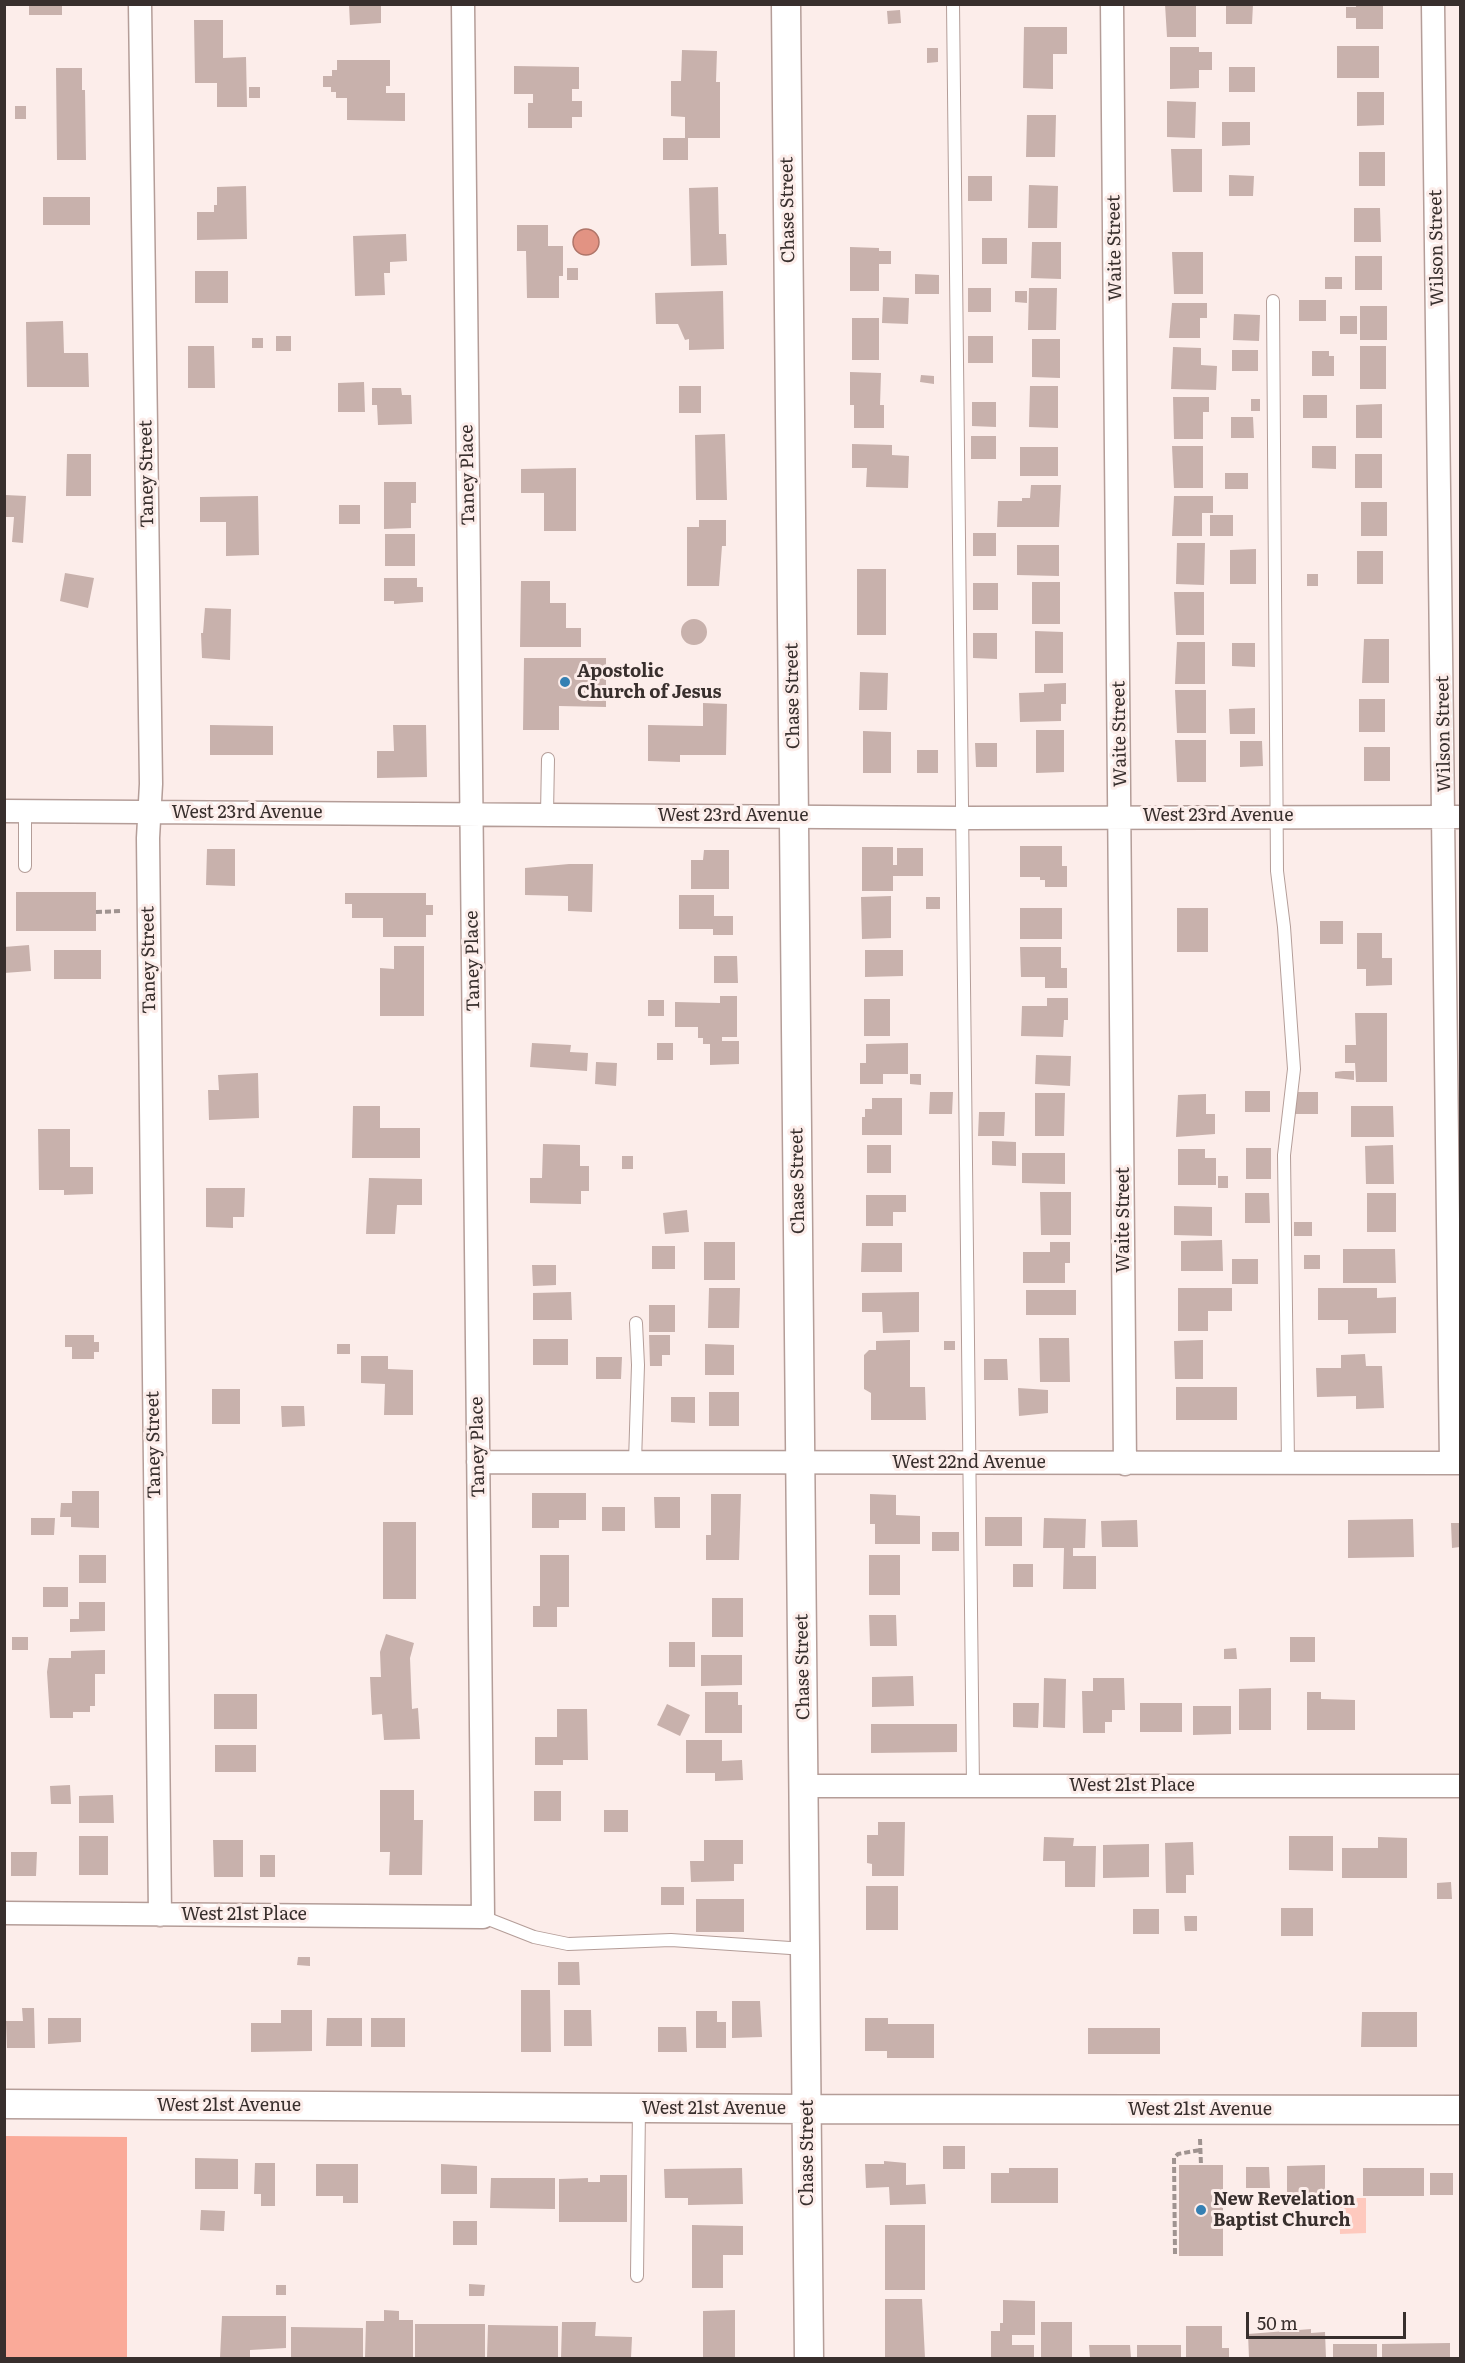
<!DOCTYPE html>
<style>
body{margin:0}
#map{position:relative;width:1465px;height:2363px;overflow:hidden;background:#fcedea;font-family:Literata,serif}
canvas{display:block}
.frame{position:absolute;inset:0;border:6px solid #382f2d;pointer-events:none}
.scale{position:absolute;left:1246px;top:2312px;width:160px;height:27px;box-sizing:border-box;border:3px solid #382f2d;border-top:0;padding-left:8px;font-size:18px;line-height:21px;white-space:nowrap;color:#382f2d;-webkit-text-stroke:4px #fcedea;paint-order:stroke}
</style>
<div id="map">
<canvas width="1465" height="2363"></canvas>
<div class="frame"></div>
<div class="scale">50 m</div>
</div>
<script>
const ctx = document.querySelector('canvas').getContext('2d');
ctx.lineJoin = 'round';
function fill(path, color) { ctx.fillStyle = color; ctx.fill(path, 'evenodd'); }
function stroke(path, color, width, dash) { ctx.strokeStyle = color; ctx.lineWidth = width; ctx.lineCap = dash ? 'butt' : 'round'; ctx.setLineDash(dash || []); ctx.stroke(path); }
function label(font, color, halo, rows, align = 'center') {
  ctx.font = font + ' Literata,serif'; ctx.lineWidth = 6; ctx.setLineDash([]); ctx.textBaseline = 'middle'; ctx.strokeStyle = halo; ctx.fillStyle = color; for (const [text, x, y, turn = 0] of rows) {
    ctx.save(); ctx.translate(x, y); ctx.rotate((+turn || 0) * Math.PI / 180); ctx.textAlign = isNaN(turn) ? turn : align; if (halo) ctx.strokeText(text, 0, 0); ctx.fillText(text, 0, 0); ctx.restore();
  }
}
fill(new Path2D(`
 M1339 2198H1366V2233L1340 2234Z`), '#fec9be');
fill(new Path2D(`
 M5 2136 127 2137V2358H5Z`), '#faaa99');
const water = new Path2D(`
 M573 242a13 13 0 1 1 26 0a13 13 0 1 1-26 0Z`);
fill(water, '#e29383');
stroke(water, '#af7569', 1.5);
fill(new Path2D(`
 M29 4H62V15H29Z
 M349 4H381V23L350 25Z
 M1165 4H1196V37H1167Z
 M1226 4H1253L1252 24H1226Z
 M1356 4H1383V29H1356V18H1346V7H1356Z
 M900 10 901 23 888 24 887 11Z
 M194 20H223V58L246 57 247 107H217V83H195Z
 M1024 27H1067V54H1053V89L1023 88Z
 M1337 46H1379V78H1337Z
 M1170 47H1199V52H1212V70H1199V88L1170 89Z
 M927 48H938V62L927 63Z
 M682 50 717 51 716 82H720V138H688V160H663V138H685V117L671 116V81H681Z
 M337 60H390V86H386V93H405V121L347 120V98H336V92H331V87H323V76H332V70H337Z
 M514 66 579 67V89H572V101H582V117H572V128H528V103H533V94H514Z
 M1229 67H1255V92H1229Z
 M56 68H82V90H85L86 160H57Z
 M249 87H260V98H249Z
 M1357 92H1384V125L1357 126Z
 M1167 101 1196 102 1195 138 1167 137Z
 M15 106H26V119H15Z
 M1027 115H1056L1055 157H1026Z
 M1222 122H1250V145L1222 146Z
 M1171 149H1202V192H1173Z
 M1359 152H1385V186H1359Z
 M1229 175 1254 176 1253 196H1229Z
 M968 176H992V201H968Z
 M1029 185 1058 186 1057 228H1028Z
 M246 186 247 239 197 240V212H214V205H217V187Z
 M718 187 719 234H726L727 265 691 266 689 188Z
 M43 197H90V225H43Z
 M1354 208H1380L1381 242H1354Z
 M517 225H548V246H563V276H559V298H527L526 251H517Z
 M406 234 407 261 390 262V273H384L385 295 355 296 353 236Z
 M982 238H1007V264H982Z
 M1032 242H1061V279L1031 278Z
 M850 247 879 248V251H891V264H879V291H850Z
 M1172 252H1203V294H1174Z
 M1355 256H1382V290H1355Z
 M567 268H578V280H567Z
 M195 271H228V303H195Z
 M915 274 939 275V294H915Z
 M1325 277H1342V289H1325Z
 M968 288H991V312H968Z
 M1029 288H1057L1056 330H1028Z
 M723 291 724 349 689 350V339L685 340 678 324H656L655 293Z
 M1015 291H1027V303L1015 302Z
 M883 297 909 298 908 324 882 323Z
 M1299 300H1326V321H1299Z
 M1172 303H1207V318H1200V338H1169Z
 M1360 306H1387V340H1360Z
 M1234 314 1260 315 1259 341 1233 340Z
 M1340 316H1357V334H1340Z
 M852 318H879V360H852Z
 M63 321 64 353H88L89 387H27L26 322Z
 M276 336H291V351H276Z
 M968 336H993V363H968Z
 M252 338H263V348H252Z
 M1032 339H1060V378L1032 377Z
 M188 346H214L215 388H188Z
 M1360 346H1386V389H1360Z
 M1173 347 1201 348V365L1217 366 1216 390 1171 389Z
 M1232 350H1258V371H1232Z
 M1312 351H1329V356H1334V376H1312Z
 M850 372 881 373 880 405H884V428H854V405H850Z
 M921 375 934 376V384L920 382Z
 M364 382 365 412H338V383Z
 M679 386H701V413H679Z
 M1030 386H1058V428L1029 427Z
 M372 388H401L402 395H411L412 424 378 425 377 405H372Z
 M1303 395H1327V418H1303Z
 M1173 397H1209V412H1203V439H1174Z
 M1251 399H1260V411H1251Z
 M972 402H996V427L972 426Z
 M1382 404V438H1356V405Z
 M1231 417H1253L1254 438H1231Z
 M725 434 727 500H696L695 435Z
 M971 436H996V459H971Z
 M852 444 892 445V455L909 456 908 488 866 487 867 468H852Z
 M1172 446H1203V488H1174Z
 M1312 446H1336V469L1312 468Z
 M1020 447H1058V476H1020Z
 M67 454H91V496H66Z
 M1355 454H1382V488H1355Z
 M576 468V531H544V493H521V469Z
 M1225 473H1248V489H1225Z
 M384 482H416V503H411V528L384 529Z
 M1031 485H1061L1059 527H997L998 501H1022V498H1030Z
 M5 495 26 496 23 543 12 542 14 517H5Z
 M258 496 259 555 226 556V522H200V497Z
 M1174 496H1213V513H1202V536H1172Z
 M1361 502H1387V536H1361Z
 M339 505H360V524H339Z
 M1210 515H1233V536H1210Z
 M699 520H726V546H722L719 586H687V527H699Z
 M973 533H996V556H973Z
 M385 534H415V566H385Z
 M1177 543H1205L1204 585 1176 584Z
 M1017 545H1059V576L1017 575Z
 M1256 549V584H1230V550Z
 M1357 551H1383V584H1357Z
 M857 569H886V635H857Z
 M65 573 94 578 88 608 60 601Z
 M1307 574H1318V586H1307Z
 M384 578H417V587H423V602L394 604V601H384Z
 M521 581H550V603H566V628H581V647H520Z
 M1032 582H1060V624H1032Z
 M973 583H998V610H973Z
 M1174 592H1204V635H1176Z
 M205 608 231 609 230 660 202 658 201 633H203Z
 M681 632a13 13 0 1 1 26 0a13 13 0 1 1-26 0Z
 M1035 631 1063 632V673H1035Z
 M973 633H997V659L973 658Z
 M1364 639H1389V683H1362Z
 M1177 642H1205V684H1175Z
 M1232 643H1255V667L1232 666Z
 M524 658H606V707L559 706V730H523Z
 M860 672 888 673 887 710H859Z
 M1066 683V704H1061V721L1020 722 1019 693 1044 692V684Z
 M1175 690H1206V733H1177Z
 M1359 699H1385V732H1359Z
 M703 703 727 704 726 755H680V762L648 761V725L703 726Z
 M1255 708V734H1230L1229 709Z
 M210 725 273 726V755H210Z
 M393 725H426L427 777 377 778V751H394Z
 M1036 730H1064V772L1036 773Z
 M863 731 891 732V773H863Z
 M1175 740H1206V782H1177Z
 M1240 741H1262L1263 766 1240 767Z
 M975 743H997V767H976Z
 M1364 747H1390V781H1364Z
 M917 750H938V773H917Z
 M1020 846H1062V866H1067V887H1045V880H1040V877H1020Z
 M862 847H893V865H897V848H923V876H893V891H862Z
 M207 849H235V886L206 885Z
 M704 850H729V889H691V860H703Z
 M569 864H593L592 912 568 911V896L525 895V868Z
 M16 892H96V931H16Z
 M345 893H426V905H433V915H426V937H383V918H352V904H345Z
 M679 895H714V916H733V935H713V929H679Z
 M891 896V938L862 939 861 897Z
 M926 897H940V909H926Z
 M1020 908H1062V939H1020Z
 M1177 908H1208V952H1177Z
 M1320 921H1343V944H1320Z
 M1357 933H1382V958H1392V985L1366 986V969H1357Z
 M29 945 31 971 4 973V947Z
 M394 946H424V1016H380V968L394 969Z
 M1020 947H1061V968H1067V988H1045V977H1021Z
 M54 950H101V979H54Z
 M865 950H903V976L865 977Z
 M714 956H737L738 983H714Z
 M720 996H737V1037H722V1041H739V1064L710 1065V1044H703V1038H698V1027H675V1002L720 1003Z
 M1047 998H1068V1020H1064L1063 1037 1021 1036 1022 1006H1047Z
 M864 999H890V1036H864Z
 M648 1000H664V1016H648Z
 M1355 1013H1387V1082H1356L1355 1063H1345V1045H1356Z
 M532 1043 571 1045 570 1052 588 1053 587 1071 530 1067Z
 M657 1043H673V1060H657Z
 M908 1043V1074H883V1084H860V1063H866V1044Z
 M1036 1055 1071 1056 1070 1086 1035 1084Z
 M596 1062 617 1063 616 1086 595 1084Z
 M1343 1071H1354V1080L1335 1078V1072Z
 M258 1073 259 1118 209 1120 208 1090H219L218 1075Z
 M910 1074H921V1085L910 1084Z
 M1245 1091H1270V1112H1245Z
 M930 1092H953L952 1114H929Z
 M1295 1092H1318V1114H1295Z
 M1035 1093H1065L1064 1136H1035Z
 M1206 1094V1114H1215V1134L1176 1137 1178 1095Z
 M872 1098H902V1135H862V1117H865V1109H872Z
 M353 1106H380V1128H420V1158H352Z
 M1351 1106H1393L1394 1137H1351Z
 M979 1112H1005L1004 1136H978Z
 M38 1129H70V1167H93V1194L64 1195V1190H39Z
 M992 1141 1016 1142V1166L992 1165Z
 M543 1144 580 1145V1166H589V1191H581V1204L530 1203V1178H542Z
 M867 1145H891V1173H867Z
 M1393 1145 1394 1184H1366L1365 1146Z
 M1246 1148H1271V1179H1246Z
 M1178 1149H1205V1158H1216V1185H1178Z
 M1022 1153H1065V1184L1022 1183Z
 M622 1156H633V1169H622Z
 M1218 1176H1228V1188H1218Z
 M369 1178 422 1179V1205H397L395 1234H366Z
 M206 1188H245L244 1217H233V1228L206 1227Z
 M1040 1192H1071V1235H1041Z
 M1245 1193H1269L1270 1223H1245Z
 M1367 1193H1396V1232H1367Z
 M866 1195H906V1212H893V1226H866Z
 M1174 1206 1212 1207V1236L1174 1235Z
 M687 1210 689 1232 665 1234 663 1213Z
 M1294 1222H1312V1236H1294Z
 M1222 1240 1223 1271H1181V1241Z
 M704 1242H735V1280H704Z
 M1050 1242H1070V1263H1065V1283H1023V1252H1050Z
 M862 1243H902V1272H861Z
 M652 1246H675V1269H652Z
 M1343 1249H1395L1396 1283H1343Z
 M1304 1255H1320V1269H1304Z
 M1232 1259H1258V1284H1232Z
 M532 1265H556V1285L533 1286Z
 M709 1288H740L739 1328H708Z
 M1178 1288H1232V1311H1208V1331H1178Z
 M1318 1288H1377V1298L1396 1297V1333L1348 1334V1320H1318Z
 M1026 1290H1076V1315H1026Z
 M571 1292 572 1320H533V1293Z
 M919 1292V1332L883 1333 882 1312H862V1293Z
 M649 1305H675V1332H649Z
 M65 1335H94V1342H99V1352H94V1359H72V1347H65Z
 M649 1335H670V1355H662V1366H650Z
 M1039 1338H1069L1070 1382H1040Z
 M533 1339H568V1365H533Z
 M910 1340V1387H925L926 1420H871V1393L864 1389V1355L869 1350H876V1341Z
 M1203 1340V1379H1175L1174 1341Z
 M944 1341H955V1350H944Z
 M337 1344H350V1354H337Z
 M705 1344 734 1345V1375H705Z
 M1365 1354 1366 1366H1382L1384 1408 1356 1409V1396L1317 1397 1316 1368H1341V1355Z
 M361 1356H388V1369L413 1370V1415H384L385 1384 361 1383Z
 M596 1357H622L621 1379H596Z
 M984 1359H1007L1008 1380H984Z
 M1176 1387H1237V1420H1176Z
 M1018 1388 1048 1390V1413L1019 1416Z
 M212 1389H240V1424H212Z
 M709 1392H739V1426H709Z
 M671 1397H695V1423L671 1422Z
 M281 1406H304L305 1426 282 1427Z
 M72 1491H99V1528L71 1527V1517H60L61 1503H72Z
 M532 1493H586V1520H559V1528H532Z
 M711 1494H741L739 1560H706V1535H711Z
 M870 1494 896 1495V1515L920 1516V1544H875V1524H870Z
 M654 1497H680V1528H655Z
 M602 1507H625V1531H602Z
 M985 1517H1022V1546H985Z
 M31 1518H55L54 1535H31Z
 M1044 1518 1086 1519 1085 1548H1073V1556H1096V1589H1063L1064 1548H1043Z
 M1413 1519 1414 1557 1348 1558V1520Z
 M1137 1520 1138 1547H1102L1101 1521Z
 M383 1522H416V1599H383Z
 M1451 1523H1460V1547L1452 1548Z
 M932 1532H959V1551H932Z
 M79 1555H106V1583H79Z
 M540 1555H569V1607H557V1627H533V1606H540Z
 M869 1555H900V1595H869Z
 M1013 1564H1033V1587H1013Z
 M43 1587H68V1607H43Z
 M712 1598H743V1637H712Z
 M79 1602H105V1631L70 1632V1619H79Z
 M869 1615H896L897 1646H870Z
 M386 1634 414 1643 410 1658 412 1709 418 1708 420 1739 384 1740 382 1714 372 1715 370 1677H381L380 1652Z
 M12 1637H28V1650H12Z
 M1290 1637H1315V1662H1290Z
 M669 1642H695V1667H669Z
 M1236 1648 1237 1659H1224V1649Z
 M105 1650V1674H95V1706H90V1712H73V1718H50L47 1672 49 1658H71V1651Z
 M701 1655H742V1685L701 1686Z
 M913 1676 914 1706 872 1707V1677Z
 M1044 1678 1066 1679 1065 1728 1043 1727Z
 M1093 1678H1124L1125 1710H1112V1722H1105V1733H1083L1082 1691H1093Z
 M1271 1688V1730H1239V1689Z
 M705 1692H738V1705H742V1733H705Z
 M1307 1692H1321V1699L1355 1700V1730H1307Z
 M214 1694H257V1729H214Z
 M1013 1703H1039L1038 1728 1013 1727Z
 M1140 1703H1182V1732H1140Z
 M667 1704 690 1715 680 1736 657 1725Z
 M1193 1706H1231V1734L1193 1735Z
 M557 1709H587L588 1760H563V1765H535V1737H557Z
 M871 1724H957V1752L871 1753Z
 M686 1740H722V1761L742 1760 743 1780 715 1781V1773H686Z
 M215 1745H256V1772H215Z
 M70 1785 71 1804H51L50 1786Z
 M380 1790H414V1820H423L422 1875H389L390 1852H380Z
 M534 1791H561V1821H534Z
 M113 1795 114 1823H79V1796Z
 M604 1810H628V1832H604Z
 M878 1822H905L904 1876H872V1864L867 1863V1835H878Z
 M79 1836H108V1875H79Z
 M1289 1836H1333V1871L1289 1870Z
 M1044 1837 1074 1838 1073 1846H1096L1095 1887H1065V1861H1043Z
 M1378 1837 1407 1838V1878H1342V1848H1378Z
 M213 1840H243V1877H214Z
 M704 1840H743V1864H734V1881L691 1882 690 1861H704Z
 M1193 1842 1194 1875H1186V1893H1166L1165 1843Z
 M1149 1844V1877L1103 1878V1845Z
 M11 1852H37L36 1876H11Z
 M260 1855H275V1877H260Z
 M1451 1882 1452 1899H1437V1883Z
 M866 1886H898V1930H866Z
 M661 1887H684V1905H661Z
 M696 1899H744V1932H696Z
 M1281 1908H1313V1936H1281Z
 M1133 1909H1159V1934H1133Z
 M1184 1916H1197V1931H1185Z
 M298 1957H310V1966L297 1965Z
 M558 1962H579L580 1985H558Z
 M521 1990H550L551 2052H521Z
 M732 2001H760L762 2037 732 2038Z
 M22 2008H34L35 2048H7L6 2021H23Z
 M281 2010H312V2051L251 2052V2023H281Z
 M564 2010H591L592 2046H564Z
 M696 2011H717V2022H726V2048H696Z
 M1362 2012H1417V2047H1361Z
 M48 2018H81V2042L48 2044Z
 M327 2018H362V2046H326Z
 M371 2018H405V2047H371Z
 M865 2018H888V2024H934V2058H887V2051H865Z
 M658 2027H686L687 2052H658Z
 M1088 2028H1160V2054H1088Z
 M943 2146H965V2169H943Z
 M195 2158 238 2159V2189H195Z
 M884 2161 906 2163V2185L925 2184 926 2204 890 2205 889 2187 866 2188 865 2164H884Z
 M255 2163H275V2206H261V2194H254Z
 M316 2164H358V2203H343V2196H316Z
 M441 2164 477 2166V2194H441Z
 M1179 2165H1223V2256H1179Z
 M1325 2165V2195H1287V2166Z
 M1246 2167H1269L1270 2188H1246Z
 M742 2168 743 2204 688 2205V2198H665L664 2169Z
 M1009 2168H1058V2203H991V2173H1009Z
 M1363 2168H1424V2196H1363Z
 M1430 2173H1453V2195H1430Z
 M600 2175H627V2222H559V2179L588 2178V2182H600Z
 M491 2178H555V2209L490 2208Z
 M201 2210 225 2211 224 2231 200 2230Z
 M453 2221H477V2245H453Z
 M692 2225 743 2226V2255H723V2288H692Z
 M885 2225H925V2290H885Z
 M469 2284 485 2285 484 2296H469Z
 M276 2285H286V2295H276Z
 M885 2299H922L925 2358H885Z
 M1003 2300 1035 2301V2335H1012V2345H1034V2358H991V2331H1000V2323H1003Z
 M384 2310 399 2311V2320H413V2358H365L366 2321H384Z
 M735 2310V2358H703V2311Z
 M222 2316H286V2348L250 2350V2358H220Z
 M562 2322H596L595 2336 632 2337 631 2358H561Z
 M1041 2322H1072V2358H1041Z
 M415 2324H485V2358H415Z
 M488 2325 558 2326V2358H487Z
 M1186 2326H1222V2348H1229V2358H1186Z
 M291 2327 363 2328V2358H291Z
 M1311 2329V2333L1325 2332 1326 2358H1249L1248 2334Z
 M1450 2343V2358H1382V2344Z
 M1333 2344H1377V2358H1333Z
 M1089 2345H1130L1131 2358H1090Z
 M1137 2345H1181V2358H1137Z`), '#c8b1ac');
const service = new Path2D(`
 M953 4 973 1786
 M1273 301 1277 871 1284 927 1294 1069 1284 1155 1288 1463
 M25 811V866
 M547 814 548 759
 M635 1462 638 1365 636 1323
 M483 1917 534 1937 568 1944 671 1940 805 1949
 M637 2276 639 2108`);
const minor = new Path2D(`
 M140 4 151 784 148 838 160 1915
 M1112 4 1125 1464
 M1433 4 1451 1463
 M4 811 962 818 1458 817
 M478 1462 1460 1463
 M804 1786H1460
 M4 1913 483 1917 463 4`);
const tertiary = new Path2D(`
 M786 4 809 2358
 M4 2104 808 2109 1460 2110`);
stroke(service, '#b49d98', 14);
stroke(minor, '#b49d98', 25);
stroke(tertiary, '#b49d98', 31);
stroke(new Path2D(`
 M96 912 122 911
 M1200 2139 1201 2165
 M1175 2254 1174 2158 1178 2154 1200 2150`), '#9f9390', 4, [6, 3]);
stroke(service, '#fff', 12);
stroke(minor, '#fff', 22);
stroke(tertiary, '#fff', 28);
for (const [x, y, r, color] of [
 [565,682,6,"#3580b3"],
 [1201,2210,6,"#3580b3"]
]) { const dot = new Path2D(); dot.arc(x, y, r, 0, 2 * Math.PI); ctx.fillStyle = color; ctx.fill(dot); stroke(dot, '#fcedea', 2); }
label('18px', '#382f2d', '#fcedea', [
 ["Chase Street",788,210,-91],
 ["Waite Street",1115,248,-91],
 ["Wilson Street",1437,248,-91],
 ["Taney Street",147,474,-91],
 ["Taney Place",468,475,-91],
 ["Chase Street",793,696,-91],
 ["Waite Street",1120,734,-91],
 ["Wilson Street",1444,734,-91],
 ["West 23rd Avenue",247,813],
 ["West 23rd Avenue",733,816],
 ["West 23rd Avenue",1218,816],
 ["Taney Street",149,960,-91],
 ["Taney Place",473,961,-91],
 ["Chase Street",798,1181,-91],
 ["Waite Street",1124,1220,-90],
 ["Taney Street",154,1445,-91],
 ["Taney Place",478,1447,-91],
 ["West 22nd Avenue",969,1463],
 ["Chase Street",803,1667,-91],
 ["West 21st Place",1132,1786],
 ["West 21st Place",244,1915],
 ["West 21st Avenue",229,2106],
 ["West 21st Avenue",714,2109],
 ["West 21st Avenue",1200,2110],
 ["Chase Street",808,2153,-90]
]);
label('bold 18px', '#382f2d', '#fcedea', [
 ["Apostolic",577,672],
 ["Church of Jesus",577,693],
 ["New Revelation",1213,2200],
 ["Baptist Church",1213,2221]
], 'left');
</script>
